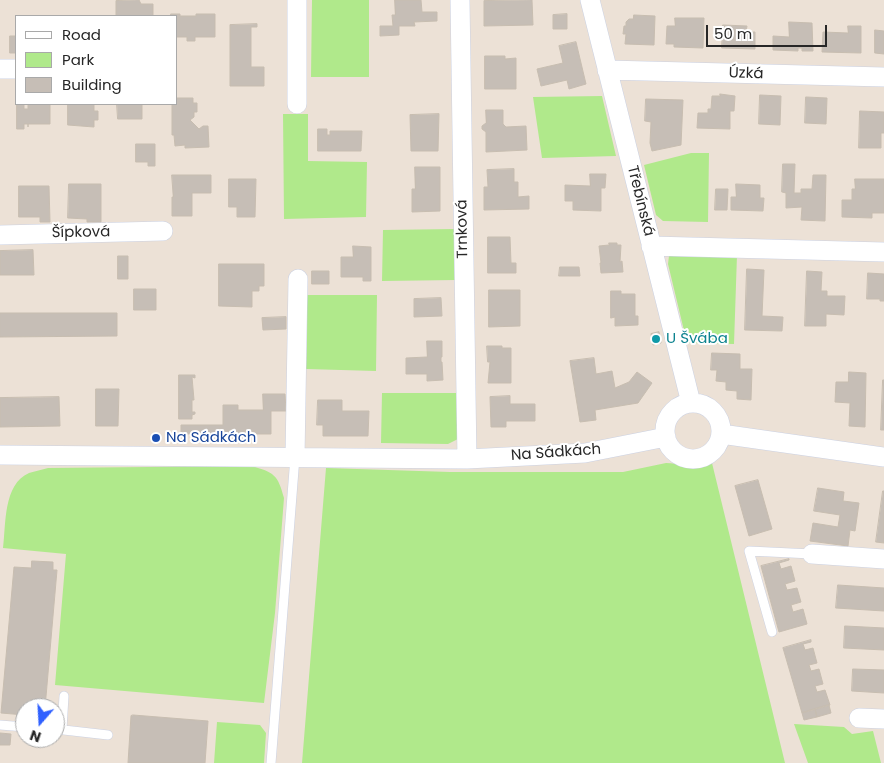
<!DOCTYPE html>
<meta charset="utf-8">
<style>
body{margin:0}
#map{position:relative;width:884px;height:763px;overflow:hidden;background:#ece1d6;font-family:Poppins,sans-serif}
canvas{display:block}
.legend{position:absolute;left:15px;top:15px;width:162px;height:90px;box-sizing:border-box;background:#fff;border:1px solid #a9a9a9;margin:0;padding:6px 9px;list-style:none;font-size:15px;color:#272727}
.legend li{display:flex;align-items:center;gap:10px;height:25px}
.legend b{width:25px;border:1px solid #a9a9a9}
.north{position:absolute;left:15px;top:698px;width:50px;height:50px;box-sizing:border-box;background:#fff;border:1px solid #a9a9a9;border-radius:50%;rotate:199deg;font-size:14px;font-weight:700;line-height:20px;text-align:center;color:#272727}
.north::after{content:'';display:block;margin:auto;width:18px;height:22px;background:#3061ff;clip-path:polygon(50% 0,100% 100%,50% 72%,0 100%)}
.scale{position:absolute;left:706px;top:25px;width:121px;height:22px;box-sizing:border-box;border:2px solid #272727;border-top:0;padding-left:6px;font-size:15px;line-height:18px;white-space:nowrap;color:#272727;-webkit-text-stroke:4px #fff;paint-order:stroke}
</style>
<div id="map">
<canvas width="884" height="763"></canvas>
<ul class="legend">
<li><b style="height:6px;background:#fff"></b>Road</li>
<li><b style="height:14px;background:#b0e98b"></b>Park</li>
<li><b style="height:14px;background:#c6beb6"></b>Building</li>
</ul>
<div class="north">N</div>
<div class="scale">50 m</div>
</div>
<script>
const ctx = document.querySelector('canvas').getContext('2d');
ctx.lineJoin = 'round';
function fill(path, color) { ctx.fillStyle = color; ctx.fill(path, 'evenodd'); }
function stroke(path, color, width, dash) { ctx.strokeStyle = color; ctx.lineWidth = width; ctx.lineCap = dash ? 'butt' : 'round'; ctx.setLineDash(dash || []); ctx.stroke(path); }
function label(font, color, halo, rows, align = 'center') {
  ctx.font = font + ' Poppins,sans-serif'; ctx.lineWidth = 4; ctx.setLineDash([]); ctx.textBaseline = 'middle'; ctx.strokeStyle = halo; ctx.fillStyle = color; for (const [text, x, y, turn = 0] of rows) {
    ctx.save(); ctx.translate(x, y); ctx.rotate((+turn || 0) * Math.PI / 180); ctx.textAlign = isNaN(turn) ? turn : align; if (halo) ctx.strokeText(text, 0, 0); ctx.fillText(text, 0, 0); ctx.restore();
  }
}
fill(new Path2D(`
 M312 0H369V77H311Z
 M602 96 616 156 542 158 533 97Z
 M283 114H308V161L367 162 366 217 284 219Z
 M691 153H709L708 222 663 221 656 215 644 165Z
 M455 229 456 280 382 281 383 230Z
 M737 255 734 344 687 343 668 264 669 256Z
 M307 295H377L376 371 306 369Z
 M382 393H458V439L448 444 381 443Z
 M666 463C685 463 693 473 712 463L785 763H302L326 468 450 472H623Z
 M251 466C274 472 278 475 284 498L275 613 264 703 55 685 66 554 3 548C6 525 3 484 29 473 35 471 42 470 48 468Z
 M217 722 260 725 266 733 264 763H214Z
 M794 724 844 727 852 734 873 731 881 763H808Z`), '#b0e98b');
const building = new Path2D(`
 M139 0 141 4H153V16H116V1Z
 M395 0H421L422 12H437V21L414 22 415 26H399V35L380 36V26H393L392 15H395Z
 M532 0 533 25 484 26V1Z
 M171 14H180V16H196V14H215V37H195V41H187V37H176V16H171Z
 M567 14V29H553V15Z
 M634 15 655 16 654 45 625 44 626 34H623L624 26H626V22L629 19H633Z
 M675 18H704L703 48 674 47V44H666L667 26H675Z
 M789 22 812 23 813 51H802V48H798V51L773 50V36L789 37Z
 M257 24V27H251V67H264V86H230V25Z
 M723 25 747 26 746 32H755V49L722 48Z
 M848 26H861V53L822 52 823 32 848 33Z
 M875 30 884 31V54L875 53Z
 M10 36H16V53H10Z
 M576 42 586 84 569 89 567 80 541 86 537 69 563 63 559 46Z
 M485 56H505V59L516 58V89H485Z
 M720 94 735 96 734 111H730V129L697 128 698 113H708V109H711L712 96H720Z
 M760 95 781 96 780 125 759 124Z
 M806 97 827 98 826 124 805 123Z
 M176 98H193V103H197V112H194V117L190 120 199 129 203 126H208L209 147 185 148V145L175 146 174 135H172V104H176Z
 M646 99 683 100 681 145 652 151 650 143 651 122 645 121Z
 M17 104H24V109H28V104H50V124H28V127V124H24V129H17Z
 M68 104H94V111H98V120H94V127L68 125Z
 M117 104H142V119H118Z
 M486 110H503V124L506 127 526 126 527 150 486 152V132L482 129V126L486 123Z
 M860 111 884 112V133H881V148H859Z
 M439 114 438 151H411L410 115Z
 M318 129H327V135H330V131H362L361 151H318Z
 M136 144H155V166H148V162H136Z
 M783 164H795L794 193H801V189H812L813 175H826L825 221 801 220 802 207 786 208V193L782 192Z
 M415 167H440V211L412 212V189H415Z
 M514 169V182H518V197L529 196V209L484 210V187H488L487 170Z
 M590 174H606L605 188H601V211L573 210V201H565V185L590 186Z
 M172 175H211V193H192V216H172V197H173Z
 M229 179H256L255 217H237V207H229Z
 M855 179H884V213H872V218L842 217V200H852V189H855Z
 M69 184H101V222H87V219L68 218Z
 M736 184 760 185V198H764L763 211 731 210V197H736Z
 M19 186H49L50 222H40V217H19Z
 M716 189H728L727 210H715Z
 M488 237H510L511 263H516V273H488Z
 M609 243H617V245H621L620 262 622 261 623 272 601 273 600 263H601L599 246 609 245Z
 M353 246 371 247V281H363V277H341V257H353Z
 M33 250 34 275H0V251Z
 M118 256H128V279H118Z
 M219 264H264V286H259V291H252V307L219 306Z
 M560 267H579L580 276H559Z
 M747 269 764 270 762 316 783 317 782 331 745 330Z
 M312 271H329V284H312Z
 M807 271 822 272 821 291H827V296H845L844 315 826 314V326H805Z
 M868 273 884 274V301H880V299H867Z
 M134 289H156V310H134Z
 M489 290H520V326L489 327Z
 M611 291H621V294H635V316H638V325L615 326V317L611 318Z
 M441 298 442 316 414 317V299Z
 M0 313H117V336L0 337Z
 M286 317V329L263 330 262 318Z
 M659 332 661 343 653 345 651 334Z
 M427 341H442V357H441V362H442L443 380 427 381V374H406V358L427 357Z
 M487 346H502V348H511V383H488L490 362H488Z
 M712 353 740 354V369H752L751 400 737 399V391L726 390V382L716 381 717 370H711Z
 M594 358 596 374 612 371 615 388 629 382 637 372 652 383 638 403 595 410 596 420 580 422 570 361Z
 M849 372 866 373 865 427 849 426 850 403 835 402 836 382H848Z
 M179 375H195V378L192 377 194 400H192V412H195V414L192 415V419H179Z
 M883 380H884V430H881Z
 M96 389H119L118 426H96Z
 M263 394H285L286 411H271V434H181V425H223V405H238V410H263Z
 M510 396V404H535V421H506V427H491L490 397Z
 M59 397 60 426 0 427V398Z
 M318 400H342V411H369L368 436H323V425H317Z
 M758 480 772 529 749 536 735 486Z
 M818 488 844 492 843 501 859 503 855 531 850 530 848 546 810 541 813 523 838 527 840 515 814 511Z
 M883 491H884V543L876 542Z
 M789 559V560L779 563 781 569 791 566 795 581 785 584 787 590 797 588 801 602 791 605 793 612 803 609 807 624 779 632 761 566Z
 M32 561 53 562V570H57L45 708H25V715L1 713 14 567 31 568Z
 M838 585 884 588V611L836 608Z
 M845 626 884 628V650L844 648Z
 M811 640V642L803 644 805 650 813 648 817 663 809 665 811 671 819 669 823 684 815 686 817 692 825 690 830 705 802 713 783 648Z
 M853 669 884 670V693L852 691Z
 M829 705 831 713 817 717 815 709Z
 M815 709 817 717 804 720 802 713Z
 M133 715 208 721 205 763H128L131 716Z
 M0 733 11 734 10 745H0Z`);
fill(building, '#c6beb6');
stroke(building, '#c7bdb0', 1);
const lane = new Path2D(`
 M772 632 749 551 812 554
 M0 725 25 727
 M55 729 108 735
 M62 729 64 696
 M271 763 295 457`);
const street = new Path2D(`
 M297 0V104
 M460 0 467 459
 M590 0 691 403
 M0 69H16
 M607 70 884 77
 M0 235 163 231
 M651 246 884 252
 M665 431a28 28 0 1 1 56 0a28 28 0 1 1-56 0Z
 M721 434 884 457
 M0 455 467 459 585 453 666 437
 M295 457 298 279
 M812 554 884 559
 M859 718 884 719`);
stroke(lane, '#cbd1e2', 10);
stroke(street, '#cbd1e2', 20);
stroke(lane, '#fff', 9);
stroke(street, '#fff', 19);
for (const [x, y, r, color] of [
 [656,339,5,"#0f9aa8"],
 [156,438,5,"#1a4fb4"]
]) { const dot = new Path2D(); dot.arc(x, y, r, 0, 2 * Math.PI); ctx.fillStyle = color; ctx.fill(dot); stroke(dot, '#fff', 2); }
label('15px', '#272727', '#fff', [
 ["Úzká",746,74,2],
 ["Třebínská",640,201,76],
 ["Trnková",463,229,-91],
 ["Šípková",81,233,-1],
 ["Na Sádkách",556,453,-4]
]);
label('15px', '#0d838f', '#fff', [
 ["U Švába",666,339]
], 'left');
label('15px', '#164399', '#fff', [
 ["Na Sádkách",166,438]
], 'left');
</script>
